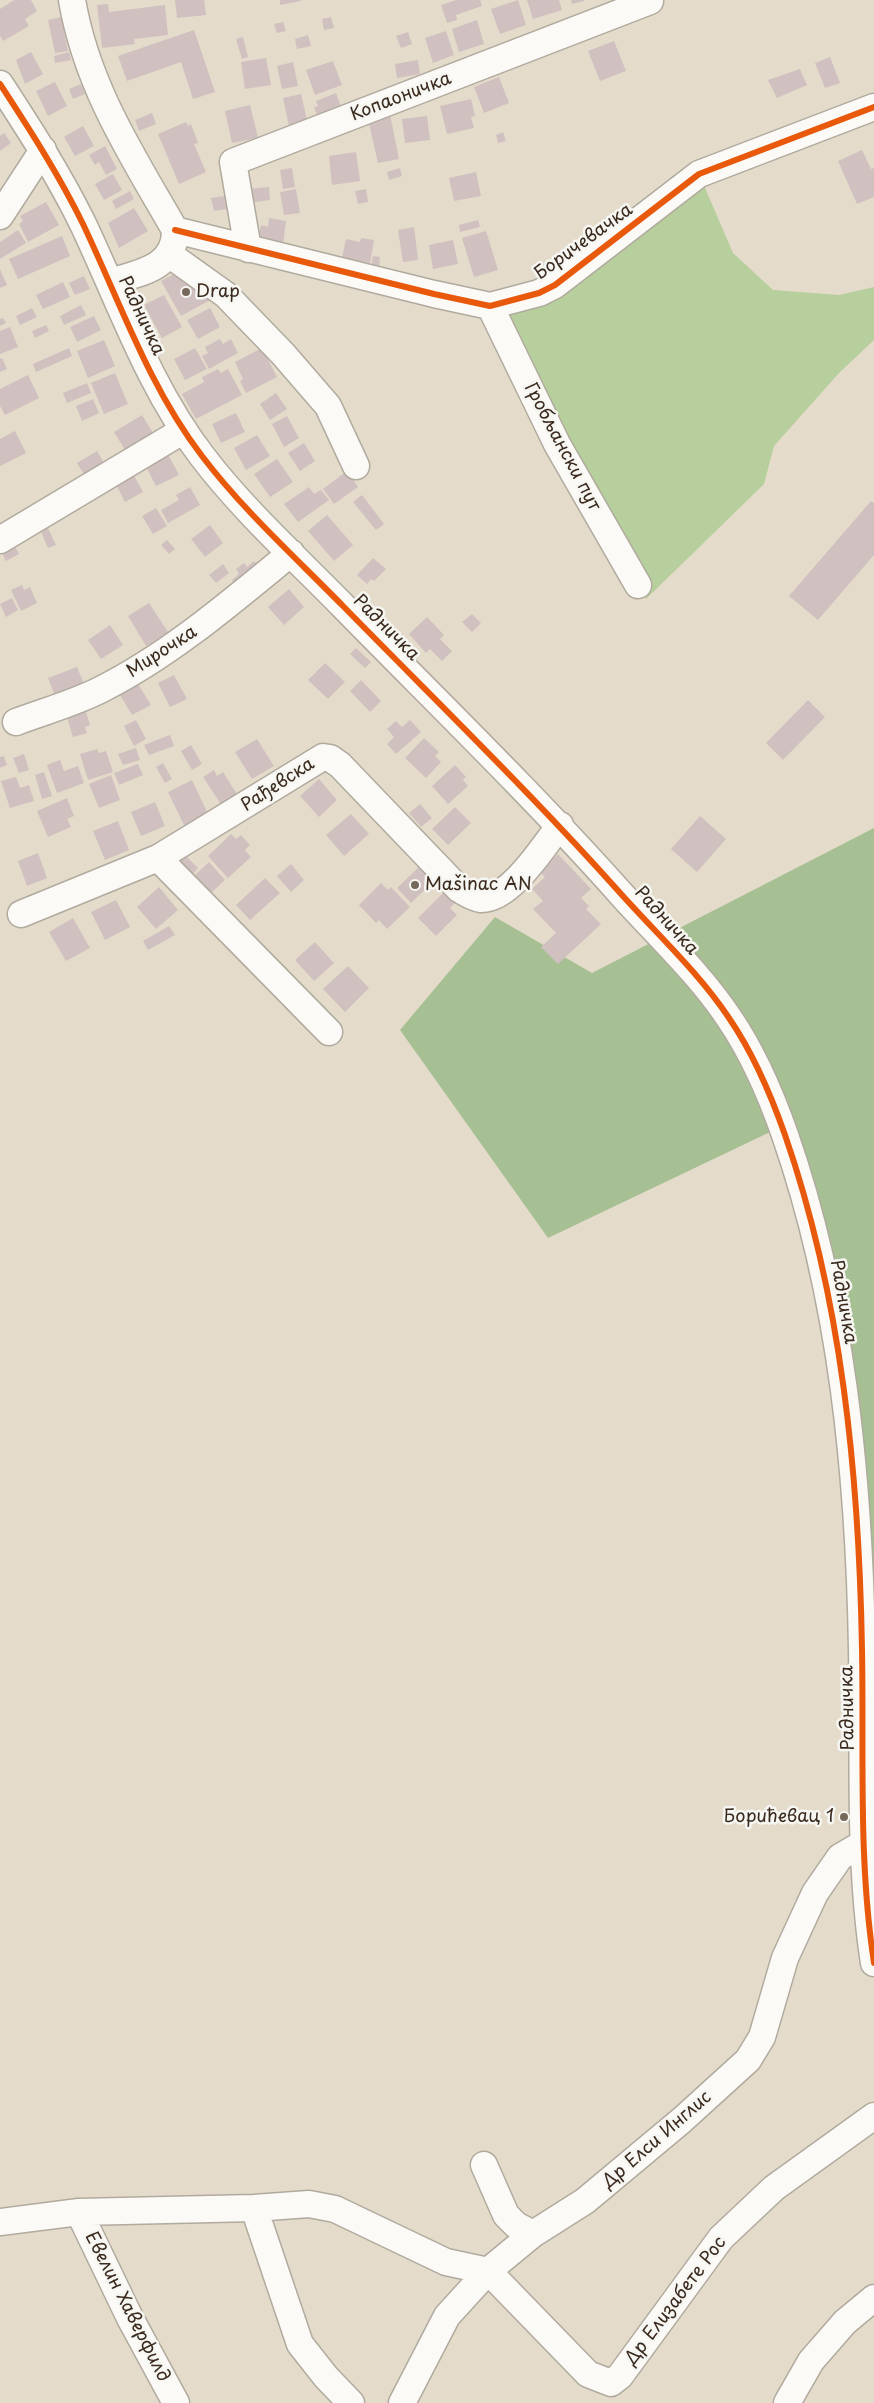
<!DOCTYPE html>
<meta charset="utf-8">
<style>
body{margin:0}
canvas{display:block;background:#e4dbca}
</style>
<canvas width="874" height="2403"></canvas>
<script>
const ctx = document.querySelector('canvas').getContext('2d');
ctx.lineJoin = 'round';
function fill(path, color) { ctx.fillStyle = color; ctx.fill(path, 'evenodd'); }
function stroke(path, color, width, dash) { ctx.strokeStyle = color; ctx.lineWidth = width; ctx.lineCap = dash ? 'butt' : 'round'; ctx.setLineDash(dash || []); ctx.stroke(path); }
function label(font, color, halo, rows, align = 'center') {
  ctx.font = font + ' "Playpen Sans",sans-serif'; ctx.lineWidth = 5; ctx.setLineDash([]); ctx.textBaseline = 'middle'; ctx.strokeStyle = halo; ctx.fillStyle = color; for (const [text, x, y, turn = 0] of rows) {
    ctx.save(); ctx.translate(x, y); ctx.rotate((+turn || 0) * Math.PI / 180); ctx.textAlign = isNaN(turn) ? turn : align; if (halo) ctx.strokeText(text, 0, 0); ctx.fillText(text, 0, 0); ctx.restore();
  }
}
fill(new Path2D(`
 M699 174 733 253 773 290 839 295 874 287V340L839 373 774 446 764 484 646 599 615 530 497 329 519 300Z`), '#b6cf9c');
fill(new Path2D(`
 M874 828V1897L867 1587 789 1123 548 1238 400 1030 495 917 592 973Z`), '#a6c094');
fill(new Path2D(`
 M14 0H31L37 11 25 19 29 26 3 41 0 36V9Z
 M175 0H204L206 15 177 18Z
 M280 0H301V1L280 5Z
 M456 0H480L482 6 456 15 457 20 447 23 441 5Z
 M518 0 526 25 500 34 491 9Z
 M527 0H559L562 10 533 19Z
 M571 0H584V1L572 4Z
 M108 4 109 12 165 5 168 35 134 39 135 44 102 48 97 5Z
 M61 17 68 51 55 53 48 20Z
 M331 17 334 28 324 30 322 19Z
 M477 20 484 44 459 52 452 29Z
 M283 22 286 31 277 33 274 24Z
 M194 30 215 92 193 99 181 62 127 81 118 56Z
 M446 31 454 55 433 63 425 38Z
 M408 32 412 44 401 48 396 36Z
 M308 35 311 46 297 49 295 39Z
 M243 37 248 57 242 59 236 39Z
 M614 41 626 71 600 81 588 51Z
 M31 52 43 74 25 84 16 60Z
 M69 52 71 60 55 63 54 56Z
 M830 57 840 83 825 88 815 63Z
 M266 58 271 85 245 89 241 62Z
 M418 60 420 74 397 78 395 64Z
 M333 61 342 85 315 95 306 70Z
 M293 62 298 86 282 89 277 66Z
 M800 69 807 85 777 98 768 80Z
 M499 77 509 103 484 113 474 87Z
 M55 82 67 106 48 116 36 91Z
 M81 84 85 94 73 99 69 89Z
 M336 93 342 110 318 118 314 107 318 106 316 101Z
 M301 94 307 120 298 122 300 128 290 131 283 98Z
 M471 99 475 116 471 117 474 128 447 134 440 106Z
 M250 105 258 138 232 143 225 111Z
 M152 113 156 124 139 131 135 120Z
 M390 114 399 159 378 163 368 119Z
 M427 116 430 140 405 143 402 119Z
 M186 122 188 126 191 124 198 143 194 144 206 172 179 184 158 134Z
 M83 126 94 146 75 156 64 137Z
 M503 132 506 141 498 143 496 135Z
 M4 133 11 143 0 151V136Z
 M105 146 117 169 106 175 99 162 95 165 89 155Z
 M862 150 871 169 874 168V197L857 204 838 161Z
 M356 152 360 181 332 185 329 156Z
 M292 168 295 187 283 189 280 170Z
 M400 168 402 176 389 180 387 172Z
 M476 172 481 196 454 201 449 178Z
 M113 174 122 190 104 200 95 184Z
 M269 187 270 200 249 203 248 189Z
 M296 189 300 213 284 215 280 192Z
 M366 189 368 202 358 204 355 191Z
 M130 191 134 199 116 209 112 201Z
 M231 195 233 208 214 211 211 198Z
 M46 202 59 225 28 242 19 224 23 221 20 216Z
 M134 208 148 231 119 248 108 223Z
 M269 218 286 221 283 245 258 241 261 225 268 227Z
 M478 220 480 227 460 232 459 225Z
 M414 227 418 260 403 262 398 230Z
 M18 230 26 243 0 259V242Z
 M486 231 498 270 474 277 462 238Z
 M62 236 70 256 18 279 9 259Z
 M361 238 374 240 370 263 342 258 346 239 360 242Z
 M453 240 458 264 433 269 429 245Z
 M373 256 380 257 379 269 371 268Z
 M0 269 7 285 0 288Z
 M176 273 212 299 181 316 161 281Z
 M84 276 90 289 75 295 69 283Z
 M63 282 70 297 43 309 36 295Z
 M164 295 182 327 162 338 144 305Z
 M81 305 86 315 64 325 60 316Z
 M32 308 37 317 20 325 16 316Z
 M210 308 220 327 198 339 187 320Z
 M94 316 101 330 77 342 70 327Z
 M3 318 6 323 0 326V319Z
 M46 325 49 331 35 338 32 331Z
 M10 327 18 347 0 354V331Z
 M220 339 223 344 231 339 238 353 209 369 202 356 208 353 205 347Z
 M104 340 115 366 88 378 77 351Z
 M69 348 72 356 36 372 33 364Z
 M195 348 207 369 185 380 174 359Z
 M262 348 277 377 246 393 240 381 243 379 235 362Z
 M2 358 7 369 0 372V359Z
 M218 369 221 373 228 369 242 395 196 419 182 394 204 382 202 377Z
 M115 373 128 404 104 414 91 383Z
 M28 375 39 398 5 415 0 406V389Z
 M87 383 91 393 67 403 63 393Z
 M276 393 287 409 270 420 260 404Z
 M93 399 99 413 82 421 76 406Z
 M236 413 245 432 221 443 212 424Z
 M142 415 156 438 128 455 114 432Z
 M287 416 299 438 284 447 272 424Z
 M15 431 26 453 0 466V439Z
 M257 435 270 456 246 470 234 448Z
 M304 443 315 461 300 471 288 453Z
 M97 451 109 472 89 483 77 463Z
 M162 451 165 458 169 456 179 475 156 486 143 461Z
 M277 459 293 482 270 497 254 474Z
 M131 470 143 492 125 502 113 479Z
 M347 471 358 487 334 504 323 489Z
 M190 487 200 505 168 523 161 510 179 500 176 495Z
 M309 487 314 494 321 490 329 500 298 522 284 504Z
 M362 495 384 524 376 530 353 502Z
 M871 501 874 503V555L818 620 789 596Z
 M156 508 167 526 153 534 142 516Z
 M327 515 353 545 334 561 308 531Z
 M46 524 56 545 48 548 39 527Z
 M210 525 223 543 205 557 191 539Z
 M167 540 175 549 169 554 161 545Z
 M14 544 19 554 6 561 1 551Z
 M373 558 386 569 374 581 371 579 367 584 357 575Z
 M254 561 263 572 240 590 232 580 239 574 236 569 244 563 247 567Z
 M223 564 229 573 216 583 209 575Z
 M22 585 24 590 30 587 37 603 21 611 11 590Z
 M289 589 304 607 284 625 268 607Z
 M12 598 18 610 6 617 0 604Z
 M149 603 168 632 146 646 128 616Z
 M472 614 481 623 472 632 462 622Z
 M427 617 444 635 440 639 452 651 442 661 430 649 426 653 409 634Z
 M110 625 123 645 101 659 88 640Z
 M356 648 371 662 365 668 350 654Z
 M325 663 345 682 328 699 308 680Z
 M77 667 84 684 55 696 48 678Z
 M174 675 187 699 170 707 158 683Z
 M135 679 151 705 132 715 117 690Z
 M361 680 381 701 370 712 350 691Z
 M808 700 825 717 783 760 766 743Z
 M85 709 90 725 85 727 87 733 73 737 66 714Z
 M136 720 146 739 134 746 124 726Z
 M410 720 421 732 396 754 387 744 394 737 387 729 396 721 402 727Z
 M170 735 174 746 149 755 144 745Z
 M424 738 439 752 435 756 441 762 426 778 405 758Z
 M257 739 274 766 252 779 235 752Z
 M191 745 202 764 192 770 181 751Z
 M136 748 140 760 123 765 118 754Z
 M97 749 99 753 106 751 113 772 88 780 80 754Z
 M24 754 29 770 19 773 13 758Z
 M4 756 7 765 0 768V757Z
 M60 760 64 771 78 766 84 783 57 793 47 765Z
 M163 763 172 779 165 783 156 767Z
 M138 764 143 775 119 785 114 773Z
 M455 765 466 777 463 780 468 786 448 804 432 786Z
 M214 770 217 776 223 772 238 796 222 806 203 777Z
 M44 772 52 796 42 799 35 775Z
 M111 775 120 800 99 808 89 784Z
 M16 777 20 788 29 785 34 801 10 808 1 781Z
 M319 779 337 800 319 817 300 796Z
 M192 780 208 814 184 825 168 792Z
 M67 798 74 816 67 819 71 827 48 837 37 811Z
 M155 802 165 826 141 836 131 812Z
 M420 804 432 818 421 827 409 813Z
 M455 807 471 823 448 845 432 829Z
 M351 814 369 834 344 856 326 835Z
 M700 816 726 839 697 872 671 849Z
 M118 821 129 850 105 860 93 831Z
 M231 834 236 839 241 835 250 845 245 850 251 857 228 878 208 856Z
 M182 852 198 868 192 875 176 859Z
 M38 853 47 878 27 886 18 861Z
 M558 854 591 889 581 898 589 906 586 909 601 924 558 964 541 947 556 933 533 909 543 901 532 889 545 877 539 871Z
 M209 862 225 880 210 894 193 877Z
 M291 864 304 880 291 892 277 876Z
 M419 867 433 882 411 903 397 888Z
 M265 878 280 893 250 920 236 905Z
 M381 883 388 890 391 887 410 907 387 929 379 920 376 923 359 905Z
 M159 887 178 910 156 929 137 907Z
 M444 892 455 903 450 908 457 915 436 936 418 918Z
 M116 900 130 927 105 940 91 912Z
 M73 918 90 948 66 961 49 932Z
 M169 926 175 935 148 950 143 941Z
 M315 942 334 963 314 981 295 960Z
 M348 966 369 988 345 1012 323 989Z`), '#d0c1c0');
const minor = new Path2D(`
 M72 0C87 87 132 155 175 230 176 268 139 273 110 282
 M0 84C30 130 59 175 83 224 120 302 149 387 202 456 243 510 295 557 343 606 437 702 533 795 622 895 658 935 699 973 729 1018 753 1053 771 1095 785 1135 842 1299 859 1476 862 1649 864 1753 858 1859 874 1963
 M0 216 43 150
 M175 230 434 294 490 306 539 293 555 285 699 174 874 107
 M248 249 233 162 650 1
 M170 255 226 295 283 354 328 406 356 466
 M490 306 557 444 638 585
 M0 540 184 430
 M16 722C45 711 75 703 102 689 171 654 231 602 291 553
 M158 858 329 1032
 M21 914 158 858 323 757 330 758 340 765 459 889C465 893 473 898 481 899 510 900 544 846 560 825
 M484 2165 506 2215 516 2225 533 2234
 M254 2208 300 2344 326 2377 351 2403
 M79 2212 130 2318 176 2403
 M0 2222 79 2212 254 2208 309 2204 335 2209 446 2262 488 2271
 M488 2271 588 2374 611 2383 620 2376 721 2238 774 2188 874 2116
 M402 2403 447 2316 488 2271 533 2234 585 2201 682 2120 748 2060 762 2037 785 1958 815 1893 840 1857 864 1843
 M787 2403 811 2361 845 2322 874 2298`);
stroke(minor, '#b1aa9e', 29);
stroke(minor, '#fbfaf7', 26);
stroke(new Path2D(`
 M0 84C30 130 59 175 83 224 120 302 149 387 202 456 243 510 295 557 343 606 437 702 533 795 622 895 658 935 699 973 729 1018 753 1053 771 1095 785 1135 842 1299 859 1476 862 1649 864 1753 858 1859 874 1963
 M175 230 434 294 490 306 539 293 555 285 699 174 874 107`), '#e8590c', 6);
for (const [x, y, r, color] of [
 [186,292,5,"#76685a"],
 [415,885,5,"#76685a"],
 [844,1817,5,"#76685a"]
]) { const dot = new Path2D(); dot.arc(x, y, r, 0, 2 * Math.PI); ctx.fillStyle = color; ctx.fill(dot); stroke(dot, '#f6f6f2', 2); }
label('18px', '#3b2a1e', '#f6f6f2', [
 ["Копаоничка",401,97,-21],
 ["Боричевачка",584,242,-36],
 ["Радничка",141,316,65],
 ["Гробљански пут",562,447,62],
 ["Радничка",386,628,45],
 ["Мирочка",162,652,-33],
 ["Рађевска",278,785,-33],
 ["Радничка",666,921,48],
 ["Радничка",843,1302,80],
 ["Радничка",848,1708,-91],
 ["Др Елси Инглис",657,2140,-41],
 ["Др Елизабете Рос",676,2301,-53],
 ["Евелин Хаверфилд",127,2307,63]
]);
label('18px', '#3b2a1e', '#f6f6f2', [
 ["Drap",196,292],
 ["Mašinac AN",425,885],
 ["Борићевац 1",834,1817,"right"]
], 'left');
</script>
